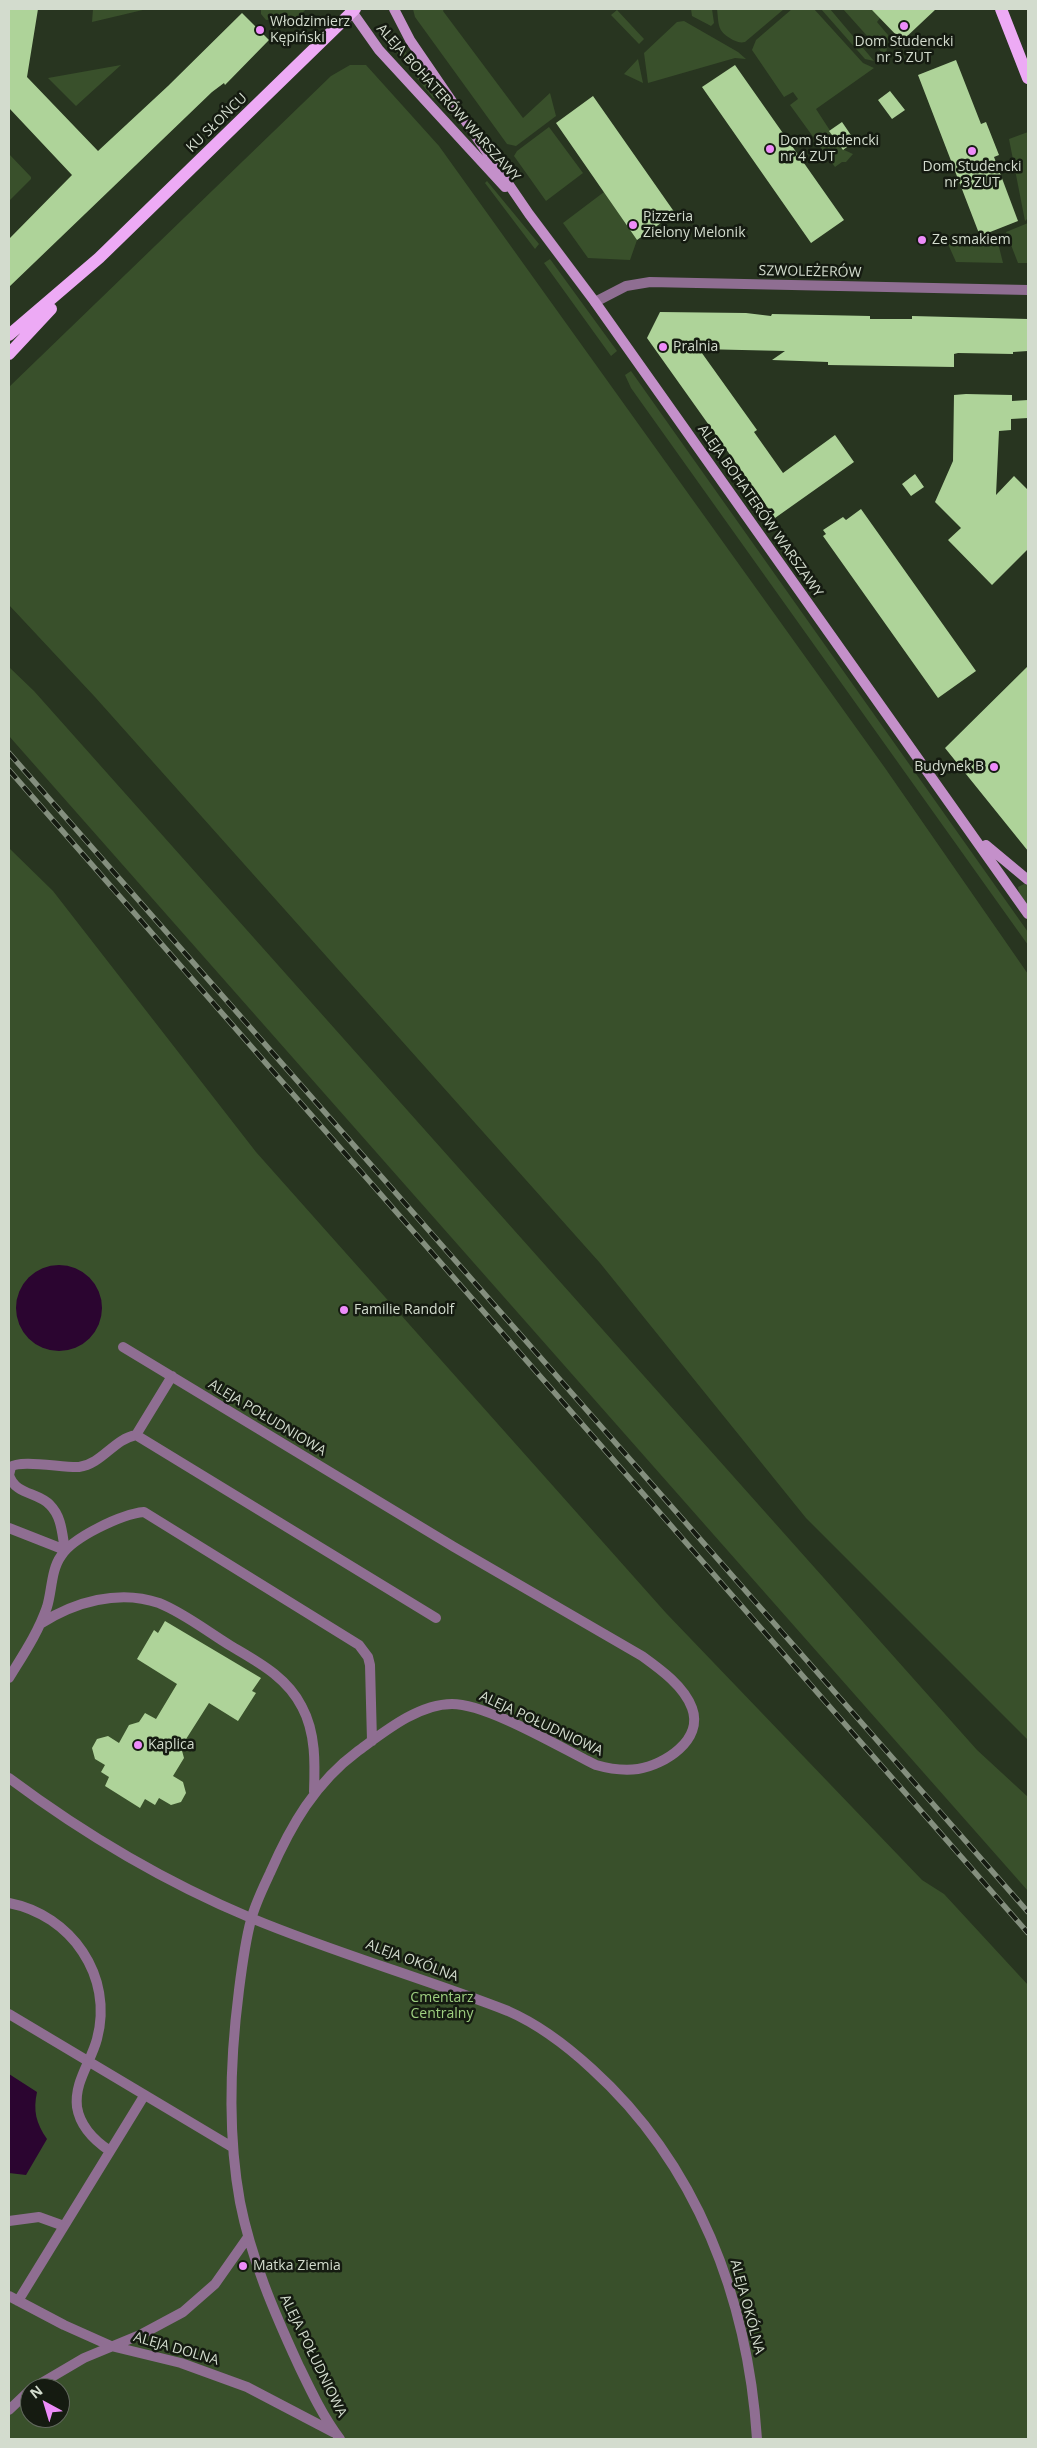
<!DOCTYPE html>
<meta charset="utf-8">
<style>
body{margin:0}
#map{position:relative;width:1037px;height:2448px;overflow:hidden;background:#283520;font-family:"Open Sans",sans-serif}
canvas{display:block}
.frame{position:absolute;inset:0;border:10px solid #d3dcce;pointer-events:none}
.north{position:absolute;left:20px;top:2378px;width:50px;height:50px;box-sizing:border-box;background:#151b11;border:1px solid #61685d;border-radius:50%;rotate:321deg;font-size:14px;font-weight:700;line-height:20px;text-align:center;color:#d3dcce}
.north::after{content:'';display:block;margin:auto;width:18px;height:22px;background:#ed8cf9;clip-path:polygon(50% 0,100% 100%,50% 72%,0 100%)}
</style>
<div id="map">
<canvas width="1037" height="2448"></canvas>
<div class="frame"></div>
<div class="north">N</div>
</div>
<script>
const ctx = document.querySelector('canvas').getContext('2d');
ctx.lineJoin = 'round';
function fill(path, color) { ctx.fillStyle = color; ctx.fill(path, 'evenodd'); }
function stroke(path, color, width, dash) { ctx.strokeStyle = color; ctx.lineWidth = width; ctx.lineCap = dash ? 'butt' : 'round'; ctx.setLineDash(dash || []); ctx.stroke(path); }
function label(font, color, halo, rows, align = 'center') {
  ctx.font = font + ' "Open Sans",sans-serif'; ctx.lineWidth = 5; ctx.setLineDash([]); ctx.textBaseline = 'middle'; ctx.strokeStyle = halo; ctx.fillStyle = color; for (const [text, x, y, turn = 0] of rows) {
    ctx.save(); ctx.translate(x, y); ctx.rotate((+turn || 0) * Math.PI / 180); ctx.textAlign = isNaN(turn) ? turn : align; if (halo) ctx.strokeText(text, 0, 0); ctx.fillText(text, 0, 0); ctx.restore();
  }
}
fill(new Path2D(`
 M93 9H147L92 22Z
 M261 9H306L299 17 266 20 261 14Z
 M413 9H444L443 11 523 118 550 93 556 116 516 146 507 144 415 17Z
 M691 9H712L714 23 711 26 692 16Z
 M717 9H784L745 42C740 43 738 42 733 40 717 31 719 26 717 9Z
 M792 9H814L863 63 874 68 816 109 842 149 853 154 846 162H842L835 167 790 105 798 99 793 92 784 97 752 50 756 40Z
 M821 9H830L874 61 865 59Z
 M843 9H871L880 18 877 22 888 35 886 57Z
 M617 10 644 39 639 44 611 15Z
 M684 21 738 52 746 59 735 58 648 83 644 53 677 22Z
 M398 42 437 95 436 98H433L392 47Z
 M638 59 643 83 624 74Z
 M121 65 76 106 48 78Z
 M350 65H366L439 146 885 768 1028 974V1740L806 1518 600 1263 95 697 9 605V387L331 76Z
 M549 127 583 173 546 201 514 156 517 151Z
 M1028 132V218L1025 221 1009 139Z
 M9 154 31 177V179L9 201Z
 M487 181 539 244 535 249 485 183Z
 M604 192 637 240 630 260 588 258 563 223Z
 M1028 223V263H1018L1006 232Z
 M997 239 1003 263 956 262 948 244H985Z
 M550 259 617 351 611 356 544 263Z
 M631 371 1028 932V945L631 388 625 375Z
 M9 667 34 691 977 1750 1028 1797V1891L9 736Z
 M9 848 53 891 256 1152 666 1613 922 1880 944 1894 1028 1985V2439H9ZM30 2388H60V2418H30Z
 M1024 884 1028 885V906L1019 893 1018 887Z`), '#39502b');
fill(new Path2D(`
 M16 1308a43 43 0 1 1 86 0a43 43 0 1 1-86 0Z
 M9 2074 37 2092C33 2111 36 2123 47 2139L26 2175 9 2173Z`), '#2b0530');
fill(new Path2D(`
 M9 9H38L27 77 98 151 168 86 242 13 269 40 225 85 224 83 212 92 9 287V239L72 175 9 108Z
 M871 9H936L902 41Z
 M956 60 981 124 986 122 999 155 994 157 1018 221 980 236 918 75Z
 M735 65 844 220 811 243 702 87Z
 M890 91 905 110 892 119 878 100Z
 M593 96 675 213 637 240 556 123Z
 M842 122 855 141 843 150 829 131Z
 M660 312 746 313 771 316 772 314 870 316V319H912V316L1028 319V351L1013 352V354L958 353 954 354V367L828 365V362L772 360 785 351 699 349 757 430 754 432 783 473 835 435 854 462 775 518 647 338Z
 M966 394 1012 395V401L1028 400V418L1011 419V430L999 431 996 495 1014 476 1028 490V549L992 585 948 540 961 528 935 502 953 461 954 395Z
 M915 474 924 487 911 496 902 484Z
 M861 509 976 671 938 698 823 536 826 534 823 530 843 517 846 520Z
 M1028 666V851L945 748Z
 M165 1621 261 1678 252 1691 256 1693 238 1721 209 1703 181 1747 184 1758 173 1776 183 1782 186 1793 181 1802 171 1805 159 1798 155 1805 145 1799 140 1808 105 1786 109 1777 101 1772 105 1765 95 1759 92 1748 97 1739 108 1736 119 1743 129 1725 139 1722 145 1713 156 1719 177 1684 137 1659 154 1630 158 1633Z`), '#aed399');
stroke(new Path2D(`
 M595 302 626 286 650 282 1028 290
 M123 1347 454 1547 642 1656C660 1669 684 1686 692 1708 704 1740 664 1765 638 1769 623 1771 610 1769 596 1765 561 1748 488 1704 452 1704 418 1704 384 1732 358 1751 315 1783 291 1825 270 1873 263 1888 255 1904 251 1920 245 1942 242 1966 239 1990 230 2060 227 2131 240 2202 251 2258 274 2312 298 2364 310 2389 323 2417 340 2439
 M136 1435 172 1376
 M9 1528 65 1550
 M65 1550C62 1534 62 1517 50 1505 38 1492 15 1495 9 1475L11 1467C20 1459 63 1468 79 1467 102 1464 114 1439 136 1435L436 1618
 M40 1624C74 1602 119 1589 159 1603 184 1613 208 1632 231 1646 258 1662 287 1677 302 1707 316 1733 315 1764 314 1792
 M9 1678C23 1655 38 1633 47 1607 52 1591 51 1570 61 1556 73 1537 122 1514 144 1512L359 1645 368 1657 370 1665 372 1741
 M9 1778C84 1834 165 1882 251 1918 335 1953 423 1978 508 2011 540 2025 566 2045 592 2069 697 2164 748 2299 757 2439
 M9 1903C71 1915 114 1976 97 2039 91 2062 74 2082 77 2107 80 2126 95 2141 110 2151
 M9 2014 232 2147
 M9 2221 39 2217 64 2226
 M9 2296 64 2325 111 2346 181 2363 247 2387 333 2432
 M18 2301 144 2096
 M33 2388 84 2358 142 2334 183 2312 215 2284 248 2237
 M9 2410 30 2390`), '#8f6e92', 10);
stroke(new Path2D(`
 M350 9 379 50 505 187
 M394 9 410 40 529 214 595 302 1028 914
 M986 845 1028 880`), '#c490ca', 10);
stroke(new Path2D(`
 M1001 9 1028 78
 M9 335 99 258 355 9
 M9 354 51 309`), '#edaaf5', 12);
const rail = new Path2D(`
 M9 753 1028 1912
 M9 770 1028 1933`);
stroke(rail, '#848f7e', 5.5);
stroke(rail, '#151b11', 4, [11]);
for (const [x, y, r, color] of [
 [904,26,5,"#ed8cf9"],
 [260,30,5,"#ed8cf9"],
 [770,149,5,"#ed8cf9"],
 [972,151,5,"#ed8cf9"],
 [633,225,5,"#ed8cf9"],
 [922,240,5,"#ed8cf9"],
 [663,347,5,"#ed8cf9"],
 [994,767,5,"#ed8cf9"],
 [344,1310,5,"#ed8cf9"],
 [138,1745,5,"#ed8cf9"],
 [243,2266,5,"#ed8cf9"]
]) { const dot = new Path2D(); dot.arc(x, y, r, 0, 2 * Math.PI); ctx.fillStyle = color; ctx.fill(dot); stroke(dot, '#151b11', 2); }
label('14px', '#d3dcce', '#151b11', [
 ["Włodzimierz",270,22],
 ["Kępiński",270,38],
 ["Dom Studencki",904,42,"center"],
 ["nr 5 ZUT",904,58,"center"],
 ["Dom Studencki",780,141],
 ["nr 4 ZUT",780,157],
 ["Dom Studencki",972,167,"center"],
 ["nr 3 ZUT",972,183,"center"],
 ["Pizzeria",643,217],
 ["Zielony Melonik",643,233],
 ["Ze smakiem",932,240],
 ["Pralnia",673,347],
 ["Budynek B",984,767,"right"],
 ["Familie Randolf",354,1310],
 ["Kaplica",148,1745],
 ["Matka Ziemia",253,2266]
], 'left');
label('14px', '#d3dcce', '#151b11', [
 ["ALEJA BOHATERÓW WARSZAWY",448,103,48],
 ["KU SŁOŃCU",217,123,-44],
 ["SZWOLEŻERÓW",810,272,1],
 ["ALEJA BOHATERÓW WARSZAWY",760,511,55],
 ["ALEJA POŁUDNIOWA",267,1418,31],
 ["ALEJA POŁUDNIOWA",541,1724,25],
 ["ALEJA OKÓLNA",412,1961,20],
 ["ALEJA OKÓLNA",747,2307,75],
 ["ALEJA DOLNA",176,2349,16],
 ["ALEJA POŁUDNIOWA",313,2356,64]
]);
label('14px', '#9ecf80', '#151b11', [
 ["Cmentarz",442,1998],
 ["Centralny",442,2014]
]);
</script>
